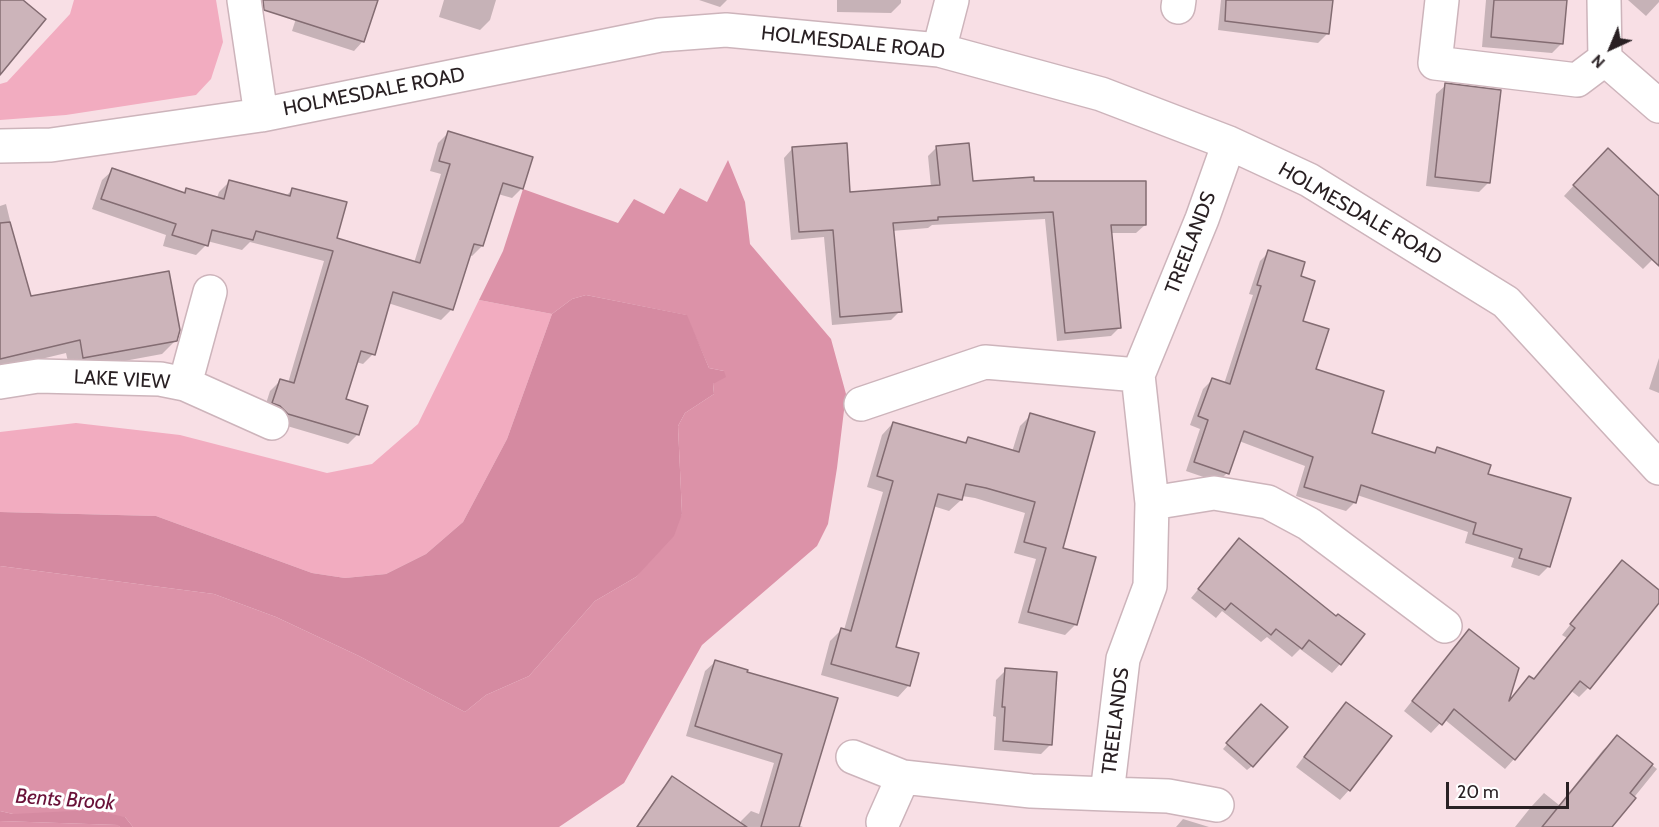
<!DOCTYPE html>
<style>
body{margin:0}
#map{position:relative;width:1659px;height:827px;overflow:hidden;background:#f8dfe5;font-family:Cabin,sans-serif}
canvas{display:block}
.north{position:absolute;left:1581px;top:18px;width:60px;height:60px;-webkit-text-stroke:4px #fff;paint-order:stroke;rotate:224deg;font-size:16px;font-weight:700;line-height:24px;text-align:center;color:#292023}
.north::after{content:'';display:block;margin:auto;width:21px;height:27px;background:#292023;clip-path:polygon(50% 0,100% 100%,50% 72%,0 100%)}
.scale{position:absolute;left:1446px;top:782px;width:123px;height:27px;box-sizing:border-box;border:3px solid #292023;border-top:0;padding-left:8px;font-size:18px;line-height:21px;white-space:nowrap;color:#292023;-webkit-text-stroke:4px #fff;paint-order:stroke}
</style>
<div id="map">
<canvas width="1659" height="827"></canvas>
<div class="north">N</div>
<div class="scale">20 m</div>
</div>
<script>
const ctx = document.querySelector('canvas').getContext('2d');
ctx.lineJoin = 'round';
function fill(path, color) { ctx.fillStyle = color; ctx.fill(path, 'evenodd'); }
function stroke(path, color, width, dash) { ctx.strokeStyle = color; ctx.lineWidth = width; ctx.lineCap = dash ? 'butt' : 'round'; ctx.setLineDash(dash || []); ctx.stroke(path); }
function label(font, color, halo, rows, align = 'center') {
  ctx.font = font + ' Cabin,sans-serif'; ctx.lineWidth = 6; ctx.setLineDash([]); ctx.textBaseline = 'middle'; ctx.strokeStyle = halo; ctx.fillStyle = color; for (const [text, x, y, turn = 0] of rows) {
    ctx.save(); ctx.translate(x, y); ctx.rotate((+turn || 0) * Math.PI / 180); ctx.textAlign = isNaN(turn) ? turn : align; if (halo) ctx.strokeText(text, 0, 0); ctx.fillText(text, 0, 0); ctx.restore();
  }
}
fill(new Path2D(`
 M74 0H216L223 42 211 79 196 95 66 115 0 120V84L7 82 70 14Z
 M479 300 552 314 507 439 463 522 426 554 386 574 345 578 312 573 156 516 0 512V432L76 423 180 435 327 473 372 464 418 424Z`), '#f2acc0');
fill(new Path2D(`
 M728 160 745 202 750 244 831 339 846 394 837 468 828 524 817 546 702 645 624 783 559 827H133L125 817 13 814 0 811V566L214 594 276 617 359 656 465 712 486 695 529 676 595 601 636 577 682 514 678 426 685 413 714 394 713 384 724 371 709 368 686 315 586 295 572 299 552 314 479 300 503 251 523 189 618 223 634 199 664 214 680 188 707 202Z
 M0 821 119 825 120 827H0Z`), '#dc92a8');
fill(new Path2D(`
 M586 295 687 315 709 368 724 371 726 377 713 384 714 394 685 413 678 426 682 514 674 536 636 577 595 601 529 676 486 695 465 712 359 656 276 617 214 594 0 566V512L156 516 312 573 345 578 386 574 426 554 463 522 507 439 552 314 572 299Z
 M93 810 125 817 133 827H120L118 825 0 821V811L13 814Z`), '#d58aa1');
fill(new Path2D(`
 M302 0H363V41L354 51 292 31Z
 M444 0H496L490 20 480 30 439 17Z
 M699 0H727L720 7Z
 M837 0H901V3L891 13 837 12Z
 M1221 0H1332L1327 34 1318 43 1218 30Z
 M1486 0H1566L1562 43 1552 53 1482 47Z
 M1628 0H1659V2L1646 16Z
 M1446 85 1489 182 1479 192 1426 186 1436 94Z
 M449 132 522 188 512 198 498 194 482 246 472 256 468 255 452 309 441 320 388 303 373 354 363 364 356 362 344 400 358 434 348 444 277 423 263 413 270 391 280 381 288 383 324 261 250 242 242 250 207 241 206 245 196 255 163 246 166 235 92 209 102 180 113 170 182 194 187 190 217 198 219 192 229 182 285 197 293 189 336 239 414 263 441 174 430 171 438 143Z
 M937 147 972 182 1033 183 1145 225 1136 233H1110L1119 328 1111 336 1057 341 1045 219 932 225 928 228 892 231 900 311 891 320 832 325 824 237 791 240 784 158 792 149 849 193 931 187 928 156Z
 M1598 159 1659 198V253L1643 269 1564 196Z
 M6 204 29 298 176 340 162 354 70 371 66 353 0 369V206Z
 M1269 252 1299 277 1301 322 1314 370 1370 434 1433 454 1438 449 1486 475 1569 499 1548 567 1539 576 1511 567 1514 558 1465 543 1468 532 1357 495 1355 502 1346 511 1296 496 1305 466 1239 441 1227 473 1218 482 1186 471 1200 429 1190 425 1203 389 1212 380 1224 384 1253 295 1249 294 1260 261Z
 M1659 358V393L1649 389Z
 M1031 415 1061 549 1076 624 1065 635 1018 623 1036 559 1014 553 1025 513 975 498 962 496 961 500 949 511 933 506 894 648 909 685 898 697 821 675 830 641 841 630H844L883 492 867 487 882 435 893 423 963 444 968 439 1012 452 1020 426Z
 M1239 540 1340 664 1332 673 1300 649 1292 657 1267 637 1261 642 1222 611 1216 618 1191 598Z
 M1613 572 1659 592V600L1588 688 1579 697 1570 690 1514 759 1505 769 1444 719 1431 733 1404 711 1460 641 1506 704 1529 678 1533 680 1567 638 1562 635Z
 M715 662 745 673 836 699 798 825 803 827H636L663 788 672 778 740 824 741 821 751 811 759 814 774 763 686 736 705 671Z
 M1006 670 1051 744 1041 754 994 750 996 717 993 716 996 680Z
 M1346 704 1390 736 1349 790 1340 800 1296 767 1337 713Z
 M1256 711 1252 766 1247 770 1223 749Z
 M1617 737 1657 769 1610 827H1515L1531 807 1544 793 1559 805 1603 750Z
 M1183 819 1209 827H1176Z`), '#0003');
const building = new Path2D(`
 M0 0H23L46 19 0 75Z
 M263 0H378L364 42 264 10Z
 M1226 0H1333L1329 34 1225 21Z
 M1494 0H1567L1563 44 1491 37Z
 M1445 83 1501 90 1490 183 1435 177Z
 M448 131 533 157 523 189 503 183 483 246 474 244 453 310 393 292 375 355 361 351 346 399 368 406 359 435 288 414 280 406 272 403 280 379 294 383 333 251 256 231 253 240 212 230 208 246 172 235 176 224 101 199 112 168 185 193 186 188 224 199 229 180 290 196 292 188 347 202 337 238 420 263 450 164 439 161Z
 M847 143 850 192 940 185 936 146 969 143 973 181 1034 177V181H1146V225H1111L1121 328 1065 333 1053 212 938 217V220L893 223 902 312 840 317 833 230 799 232 792 147Z
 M1608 148 1659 196V266L1573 185Z
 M10 222 31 296 169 271 180 330 177 341 83 358 80 340 0 359V223Z
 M1268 250 1305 262 1301 276 1315 281 1303 321 1329 329 1316 369 1384 391 1372 433 1435 453 1437 447 1491 465 1488 474 1571 498 1550 567 1519 558 1522 549 1473 534 1476 523 1361 485 1356 503 1304 487 1313 457 1244 431 1229 474 1194 462 1208 420 1198 416 1212 378 1230 384 1261 286 1257 285Z
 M1030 413 1095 432 1063 548 1096 557 1077 625 1028 612 1046 548 1024 542 1035 502 986 488 966 484 962 500 938 494 896 647 919 653 910 686 831 664 841 628 851 631 893 481 877 476 893 422 966 443 968 437 1019 452Z
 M1239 538 1336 616 1338 614 1365 634 1341 665 1309 640 1302 649 1276 629 1271 635 1231 603 1225 610 1198 589Z
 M1622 560 1659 590V603L1590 689 1580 681 1515 760 1454 709 1442 725 1412 701 1469 629 1519 668 1509 701 1529 676 1534 679 1575 628 1570 624Z
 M715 660 748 670 747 672 838 698 799 827H761L782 754 695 726Z
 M1005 668 1057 672 1052 745 1003 741 1005 707H1002Z
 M1346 702 1392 736 1350 791 1304 757Z
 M1261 704 1288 727 1253 767 1226 743Z
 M1617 735 1653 764 1630 793 1636 798 1612 827H1542Z
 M672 776 747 827H637Z`);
fill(building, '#ccb4ba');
stroke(building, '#836c72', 1.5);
const minor = new Path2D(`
 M244 0 261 115
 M1442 0 1435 63 1577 80 1605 59
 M1604 0 1605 59 1659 106
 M1178 7 1179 0
 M939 50 952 0
 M0 146 51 145 261 115 660 35 726 30 939 50 1101 94 1229 143 1309 180 1506 302 1659 468
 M1138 375 1202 219 1229 143
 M0 382 38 376 160 379 185 384 210 292
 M185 384 272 423
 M1152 503 1214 493 1268 502 1309 524 1445 626
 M853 757 903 777 1031 791 1107 794 1123 659 1150 586 1152 503 1138 375 985 362 861 404
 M1107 794 1168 796 1217 805
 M883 822 903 777`);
stroke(minor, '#cdb4bb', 36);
stroke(minor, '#fff', 33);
label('20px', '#292023', '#fff', [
 ["HOLMESDALE ROAD",853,43,6],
 ["HOLMESDALE ROAD",374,92,-11],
 ["HOLMESDALE ROAD",1360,214,30],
 ["TREELANDS",1191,243,-69],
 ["LAKE VIEW",122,380,3],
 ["TREELANDS",1116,721,-83]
]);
label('italic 21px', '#691138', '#fff', [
 ["Bents Brook",65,800,4]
]);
</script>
